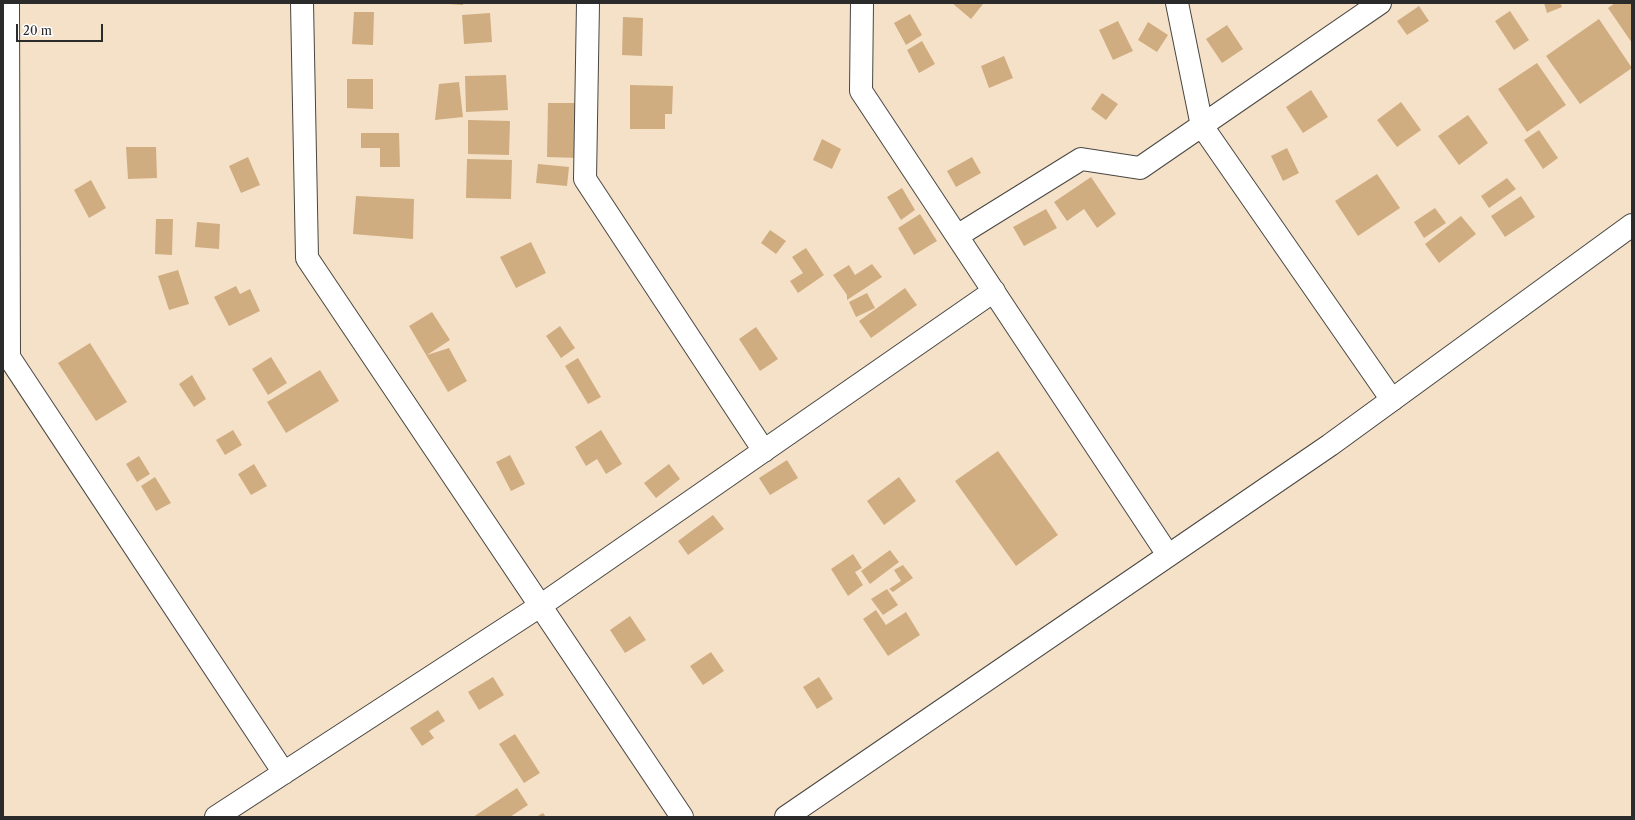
<!DOCTYPE html>
<style>
body{margin:0}
#map{position:relative;width:1635px;height:820px;overflow:hidden;background:#f5e1c7;font-family:"Libre Caslon Text",serif}
canvas{display:block}
.frame{position:absolute;inset:0;border:4px solid #2b2b2b;pointer-events:none}
.scale{position:absolute;left:16px;top:24px;width:87px;height:18px;box-sizing:border-box;border:2px solid #2b2b2b;border-top:0;padding-left:5px;font-size:12px;line-height:14px;white-space:nowrap;color:#2b2b2b;-webkit-text-stroke:3px #fff;paint-order:stroke}
</style>
<div id="map">
<canvas width="1635" height="820"></canvas>
<div class="frame"></div>
<div class="scale">20 m</div>
</div>
<script>
const ctx = document.querySelector('canvas').getContext('2d');
ctx.lineJoin = 'round';
function fill(path, color) { ctx.fillStyle = color; ctx.fill(path, 'evenodd'); }
function stroke(path, color, width, dash) { ctx.strokeStyle = color; ctx.lineWidth = width; ctx.lineCap = dash ? 'butt' : 'round'; ctx.setLineDash(dash || []); ctx.stroke(path); }
fill(new Path2D(`
 M448 3H463V5L448 4Z
 M952 3H982L983 4 971 19Z
 M1544 3H1560L1562 7 1547 13Z
 M1615 3H1632V43L1608 8Z
 M1419 6 1429 21 1407 35 1397 21Z
 M1510 11 1529 40 1514 50 1495 21Z
 M354 12H374L373 45 352 44Z
 M490 13 492 42 464 44 462 15Z
 M910 14 922 35 906 45 894 23Z
 M623 17 643 18 642 56 622 55Z
 M1599 19 1632 68 1580 104 1546 56Z
 M1118 21 1133 51 1113 60 1099 30Z
 M1148 22 1168 35 1157 52 1138 40Z
 M1227 25 1243 49 1222 63 1206 39Z
 M922 41 935 64 919 73 907 50Z
 M1004 56 1013 78 989 88 981 66Z
 M1537 63 1566 105 1527 132 1498 89Z
 M506 75 508 110 466 112 465 76Z
 M347 79H373V109L347 108Z
 M459 82 463 117 435 120 439 84Z
 M630 85 673 86 672 114H665V129H630Z
 M1311 90 1328 117 1303 133 1286 107Z
 M1102 93 1118 104 1106 120 1091 109Z
 M1401 102 1421 130 1397 147 1377 120Z
 M548 103H580L579 158 547 157Z
 M1468 115 1488 143 1459 165 1438 136Z
 M468 120 510 121 509 155 468 154Z
 M1539 130 1558 158 1543 169 1524 140Z
 M361 133H399L400 167H380V148H361Z
 M822 139 841 149 832 169 813 160Z
 M126 147H156L157 178 128 179Z
 M1287 148 1299 173 1283 181 1271 156Z
 M248 157 260 185 241 193 229 166Z
 M972 157 981 173 956 187 947 171Z
 M467 159 512 160 511 199 466 198Z
 M538 164 569 167 567 186 536 183Z
 M1377 174 1400 208 1358 236 1335 201Z
 M1091 177 1116 214 1097 228 1084 209 1067 221 1054 202Z
 M1507 178 1516 189 1489 208 1481 196Z
 M91 180 106 208 89 218 74 190Z
 M902 188 915 210 901 220 887 197Z
 M356 196 414 199 413 239 353 234Z
 M1521 196 1535 217 1505 237 1491 216Z
 M1435 208 1446 223 1424 238 1414 222Z
 M1046 209 1057 228 1024 246 1013 227Z
 M920 214 937 241 914 255 898 228Z
 M1461 216 1476 234 1439 263 1425 244Z
 M156 219H173L172 255 155 254Z
 M197 222 220 224 219 249 195 247Z
 M770 230 786 241 776 254 761 243Z
 M531 242 546 273 516 288 500 257Z
 M806 248 824 275 798 293 790 281 803 273 792 257Z
 M872 264 882 277 847 300V295L833 275 849 265 855 275Z
 M178 270 189 304 169 310 158 276Z
 M236 286 240 294 250 289 260 311 229 326 214 297Z
 M905 288 917 305 871 338 859 321Z
 M867 293 875 308 856 317 849 302Z
 M432 312 450 340 427 355 449 348 467 381 448 392 409 326Z
 M560 326 575 348 561 358 546 336Z
 M756 327 778 359 760 371 739 339Z
 M90 343 127 402 96 421 58 363Z
 M271 357 287 383 268 395 252 369Z
 M578 358 601 397 588 404 565 366Z
 M320 370 339 401 286 433 267 402Z
 M192 375 206 399 194 407 179 384Z
 M233 430 242 445 225 455 216 440Z
 M601 430 622 464 606 474 597 459 586 466 575 447Z
 M998 451 1058 535 1016 566 955 481Z
 M510 455 525 484 511 491 496 462Z
 M139 456 150 474 137 482 126 464Z
 M787 460 798 478 770 495 759 478Z
 M254 464 267 486 251 495 238 474Z
 M669 464 680 479 656 498 644 483Z
 M155 477 171 503 156 511 141 486Z
 M899 477 916 501 884 525 867 501Z
 M713 515 724 529 688 555 678 541Z
 M890 550 899 562 870 584 861 571Z
 M853 554 862 568 855 572 863 585 848 596 831 569Z
 M903 565 913 578 893 592 889 589 901 581 894 570Z
 M887 589 898 605 883 615 871 599Z
 M876 610 886 625 906 612 920 635 888 656 863 619Z
 M630 616 646 640 625 653 610 630Z
 M711 652 724 671 703 685 690 666Z
 M493 677 504 695 479 710 468 692Z
 M819 677 833 699 817 709 803 687Z
 M438 710 445 721 429 731 434 738 422 746 410 728Z
 M515 734 540 773 524 783 499 744Z
 M517 788 528 805 510 817H473Z
 M543 813 546 817H536Z`), '#d0ad81');
const minor = new Path2D(`
 M8 3 9 357 284 773
 M302 3 307 258 682 817
 M588 3 585 179 764 451
 M862 3 861 91 1168 555
 M1177 3 1202 126 1392 400
 M957 236 1081 159 1140 168 1380 3
 M216 817 540 606 994 291`);
const secondary = new Path2D(`
 M786 817 1330 445 1632 225`);
stroke(minor, '#494642', 24);
stroke(secondary, '#494642', 24);
stroke(minor, '#fff', 22);
stroke(secondary, '#fff', 22);
</script>
